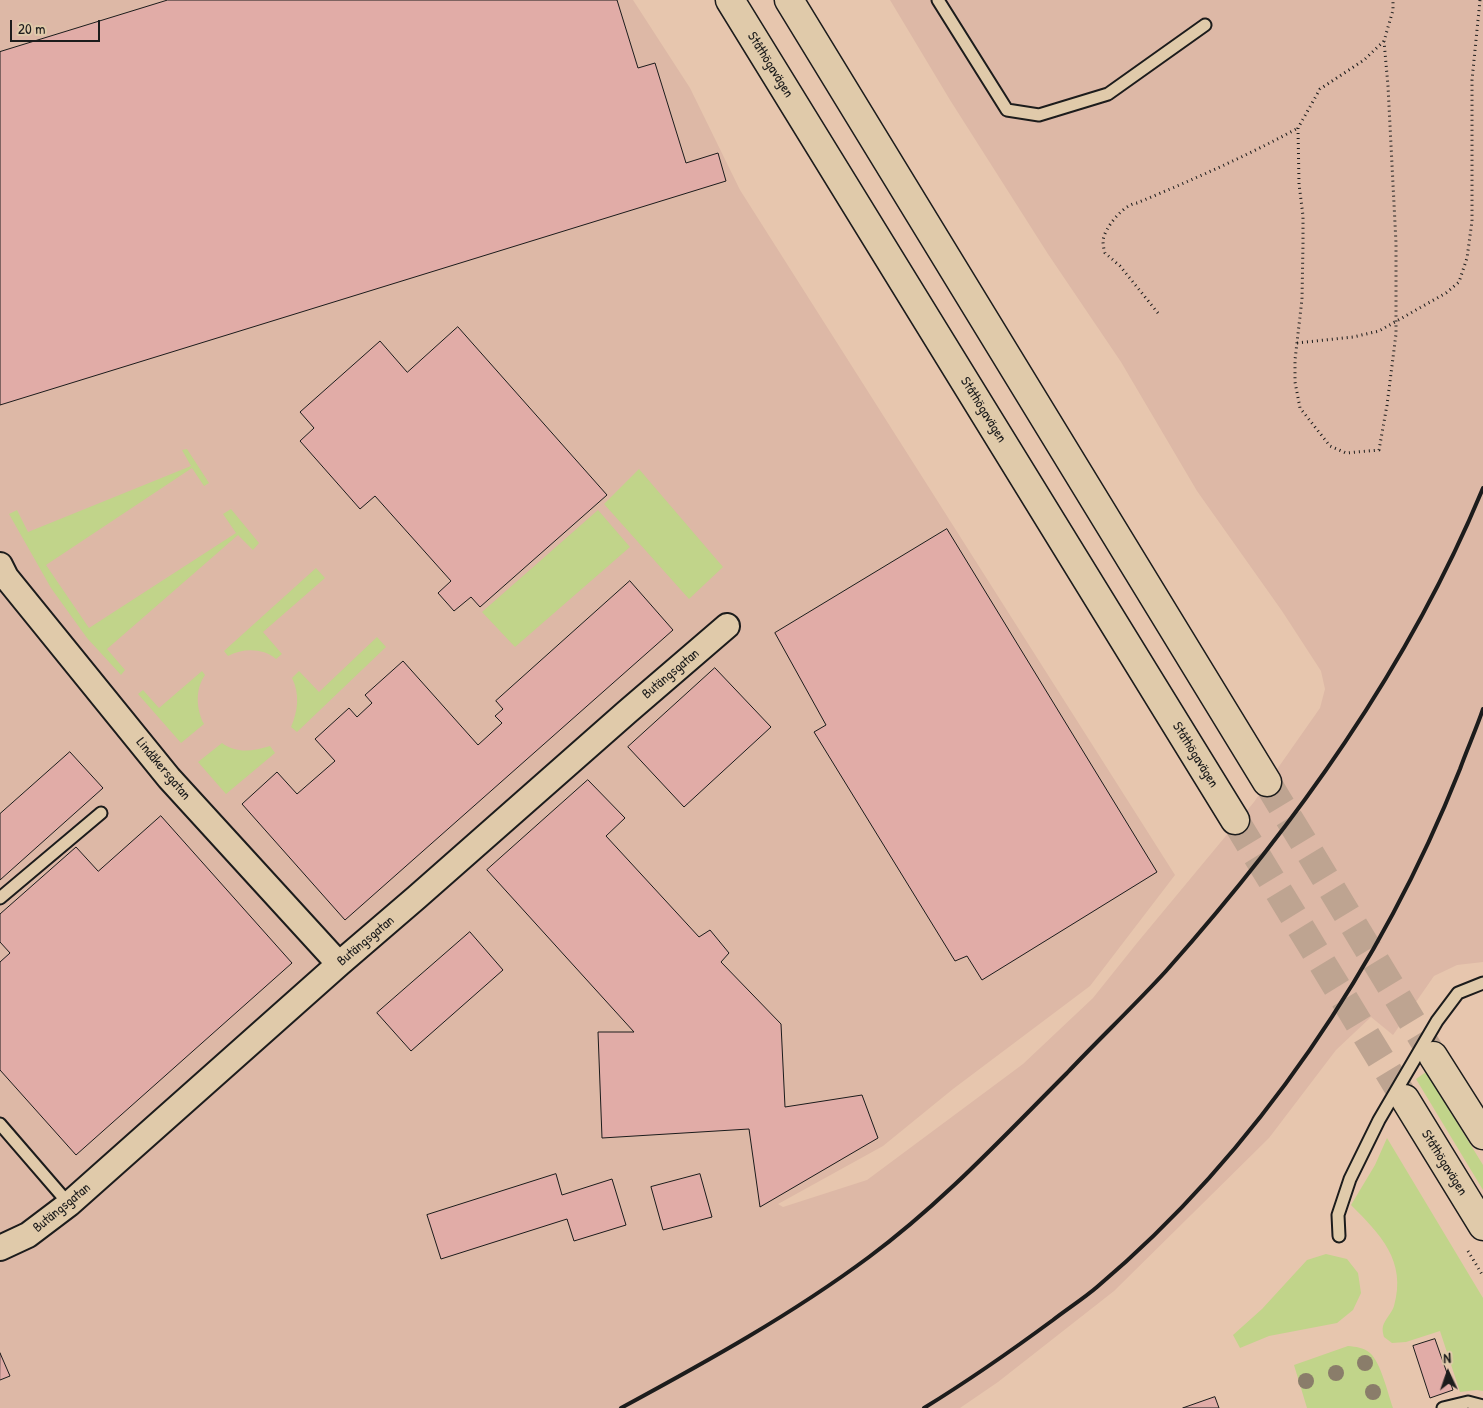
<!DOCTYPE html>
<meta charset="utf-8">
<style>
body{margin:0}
#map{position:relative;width:1483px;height:1408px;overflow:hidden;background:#e7c6ae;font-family:"Patrick Hand",sans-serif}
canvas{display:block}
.north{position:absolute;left:1423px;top:1348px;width:50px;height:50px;-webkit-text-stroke:4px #e0caaa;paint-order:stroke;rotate:357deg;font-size:14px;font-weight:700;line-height:20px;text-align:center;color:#1c1c1c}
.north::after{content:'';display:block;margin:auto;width:18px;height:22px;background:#1c1c1c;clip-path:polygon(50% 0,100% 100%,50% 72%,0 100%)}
.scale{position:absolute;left:10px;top:20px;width:90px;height:22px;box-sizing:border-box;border:2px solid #1c1c1c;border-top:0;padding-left:6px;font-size:15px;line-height:18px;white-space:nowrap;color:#1c1c1c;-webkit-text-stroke:4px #e0caaa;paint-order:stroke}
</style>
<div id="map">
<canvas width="1483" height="1408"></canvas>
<div class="north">N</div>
<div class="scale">20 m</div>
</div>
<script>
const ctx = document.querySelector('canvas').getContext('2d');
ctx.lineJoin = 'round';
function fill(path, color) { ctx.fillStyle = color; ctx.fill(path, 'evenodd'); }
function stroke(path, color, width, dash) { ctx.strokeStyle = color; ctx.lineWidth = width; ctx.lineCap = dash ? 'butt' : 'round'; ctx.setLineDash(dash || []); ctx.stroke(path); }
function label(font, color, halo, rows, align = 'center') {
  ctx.font = font + ' "Patrick Hand",sans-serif'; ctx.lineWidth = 5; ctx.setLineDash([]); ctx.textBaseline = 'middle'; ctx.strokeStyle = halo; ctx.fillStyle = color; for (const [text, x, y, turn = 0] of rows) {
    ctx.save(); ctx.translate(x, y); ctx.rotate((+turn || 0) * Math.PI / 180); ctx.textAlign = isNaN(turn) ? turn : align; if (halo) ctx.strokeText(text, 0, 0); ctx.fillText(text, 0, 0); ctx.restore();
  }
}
fill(new Path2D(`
 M0 0H633L690 88 740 190 1175 875 1090 986 953 1089 883 1146 778 1204 783 1207 867 1180 1023 1064 1093 998 1137 943 1254 802 1320 708 1325 689 1321 671 1282 611 1197 491 1121 362 1048 254 950 100 890 0H1483V962L1457 965 1434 976 1393 1035 1371 1017 1336 1050 1269 1138 1114 1291 998 1382 960 1408H0Z`), '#ddb8a6');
fill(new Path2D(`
 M187 449 209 483 204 486 192 468 46 565 89 628 236 533 223 514 231 509 259 543 253 550 238 535 107 649 125 670 121 675 87 638 51 588 9 514 17 510 28 532 191 466 182 450Z
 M639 469 723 567 689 599 604 504Z
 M598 510 630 547 515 647 482 612Z
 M316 568 325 578 263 632 282 654 276 659C263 648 243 648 228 656L224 651Z
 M377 637 386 647 297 732 291 727C298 711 300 694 292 678L299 671 319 692Z
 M202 671 205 675C195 689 196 709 204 724L181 743 138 694 143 690 159 708Z
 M222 743C237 754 253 751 270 746L275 753 226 794 198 762Z
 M1426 1072 1483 1165V1190L1416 1079Z
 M1387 1138 1483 1298V1391L1477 1390 1460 1392 1440 1331 1406 1342 1392 1343 1384 1337C1383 1334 1382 1329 1383 1326 1385 1319 1392 1313 1394 1306 1407 1261 1380 1234 1351 1205L1375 1165Z
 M1326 1254 1347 1259 1358 1273 1361 1293 1353 1310 1337 1323 1269 1336 1240 1348 1233 1335 1262 1309 1307 1260Z
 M1348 1346C1356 1347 1363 1347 1370 1353 1381 1363 1388 1394 1393 1408H1307L1294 1365Z`), '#c1d48a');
const building = new Path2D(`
 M168 0H617L638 68 655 63 686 163 718 153 726 181 0 405V52Z
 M458 327 607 495 480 607 471 597 454 611 438 593 451 581 375 496 360 509 300 441 314 428 300 412 380 341 407 372Z
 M947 529 1157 872 982 980 967 956 955 961 814 732 826 725 775 633Z
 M630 581 673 630 345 920 242 804 277 772 297 794 335 761 315 739 349 708 357 717 372 703 365 695 403 661 478 745 502 723 495 716 503 709 496 701Z
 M715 668 771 727 684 807 628 747Z
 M70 752 103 788 0 880V814Z
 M588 780 625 818 606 836 699 937 710 930 729 953 721 962 781 1024 785 1107 862 1095 878 1138 760 1207 749 1129 602 1138 598 1032H634L487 870Z
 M161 816 292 963 76 1155 0 1070V962L10 953 0 942V914L76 847 98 871Z
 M470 932 503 970 411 1051 377 1013Z
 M556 1174 562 1195 612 1179 626 1225 574 1241 567 1219 441 1259 427 1215Z
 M700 1174 712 1217 663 1230 651 1187Z
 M1435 1339 1453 1390 1430 1398 1413 1346Z
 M0 1353 10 1376 0 1380Z
 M1215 1397 1219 1408H1183Z`);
fill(building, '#e1aca7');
stroke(building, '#1c1c1c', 1);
stroke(new Path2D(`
 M1267 782 1433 1056
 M1235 820 1405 1099`), '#bea491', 28, [28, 14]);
const service = new Path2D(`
 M938 0 1007 110 1039 115 1108 94 1205 25
 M0 898 101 813
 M0 1124 69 1204
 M1339 1236 1338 1215 1350 1179 1379 1120 1437 1021 1458 993 1483 983
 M1443 1408 1468 1402 1483 1406`);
const minor = new Path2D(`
 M0 565 6 577 169 778 339 964
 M0 1248 28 1235 69 1204 339 964 417 897 627 712 727 626`);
const secondary = new Path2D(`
 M730 0 1235 820
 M789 0 1267 782
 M1433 1056 1483 1135
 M1405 1099 1483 1226`);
stroke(service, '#1c1c1c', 15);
stroke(minor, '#1c1c1c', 28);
stroke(secondary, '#1c1c1c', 31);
stroke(new Path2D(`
 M1384 41 1364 60 1320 89 1298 128 1299 184 1303 216V244L1302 299 1295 360V382L1300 408 1330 446 1346 453 1379 450 1387 405 1396 334V243L1388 86 1384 41 1393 10V0
 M1158 313 1120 266 1105 253C1104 250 1103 245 1103 241 1104 228 1124 204 1137 203 1192 180 1245 157 1298 128
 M1297 343 1353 337 1379 331 1446 293 1459 282 1467 258 1472 221V80L1480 0
 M1468 1251 1483 1276`), '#1c1c1c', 3, [1, 4]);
stroke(service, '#e0caaa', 11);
stroke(minor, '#e0caaa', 24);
stroke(secondary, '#e0caaa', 28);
stroke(new Path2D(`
 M621 1408C706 1362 791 1315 869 1257 942 1203 1003 1137 1067 1073 1099 1039 1134 1006 1166 971 1294 827 1409 667 1483 488
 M924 1408C968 1381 1011 1351 1053 1320 1067 1309 1083 1299 1097 1287 1257 1152 1383 963 1460 769 1467 749 1476 730 1483 709`), '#1c1c1c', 4);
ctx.fillStyle = '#8a7d6a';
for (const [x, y] of [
 [1365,1363],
 [1336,1373],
 [1306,1381],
 [1373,1392]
]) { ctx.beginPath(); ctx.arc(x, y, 8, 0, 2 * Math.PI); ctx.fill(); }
label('14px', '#1c1c1c', '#e0caaa', [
 ["Ståthögavägen",770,65,58],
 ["Ståthögavägen",983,410,58],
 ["Butängsgatan",671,674,-40],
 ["Ståthögavägen",1195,755,58],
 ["Lindåkersgatan",163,769,50],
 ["Butängsgatan",366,941,-40],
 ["Ståthögavägen",1444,1163,58],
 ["Butängsgatan",62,1208,-39]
]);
</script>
